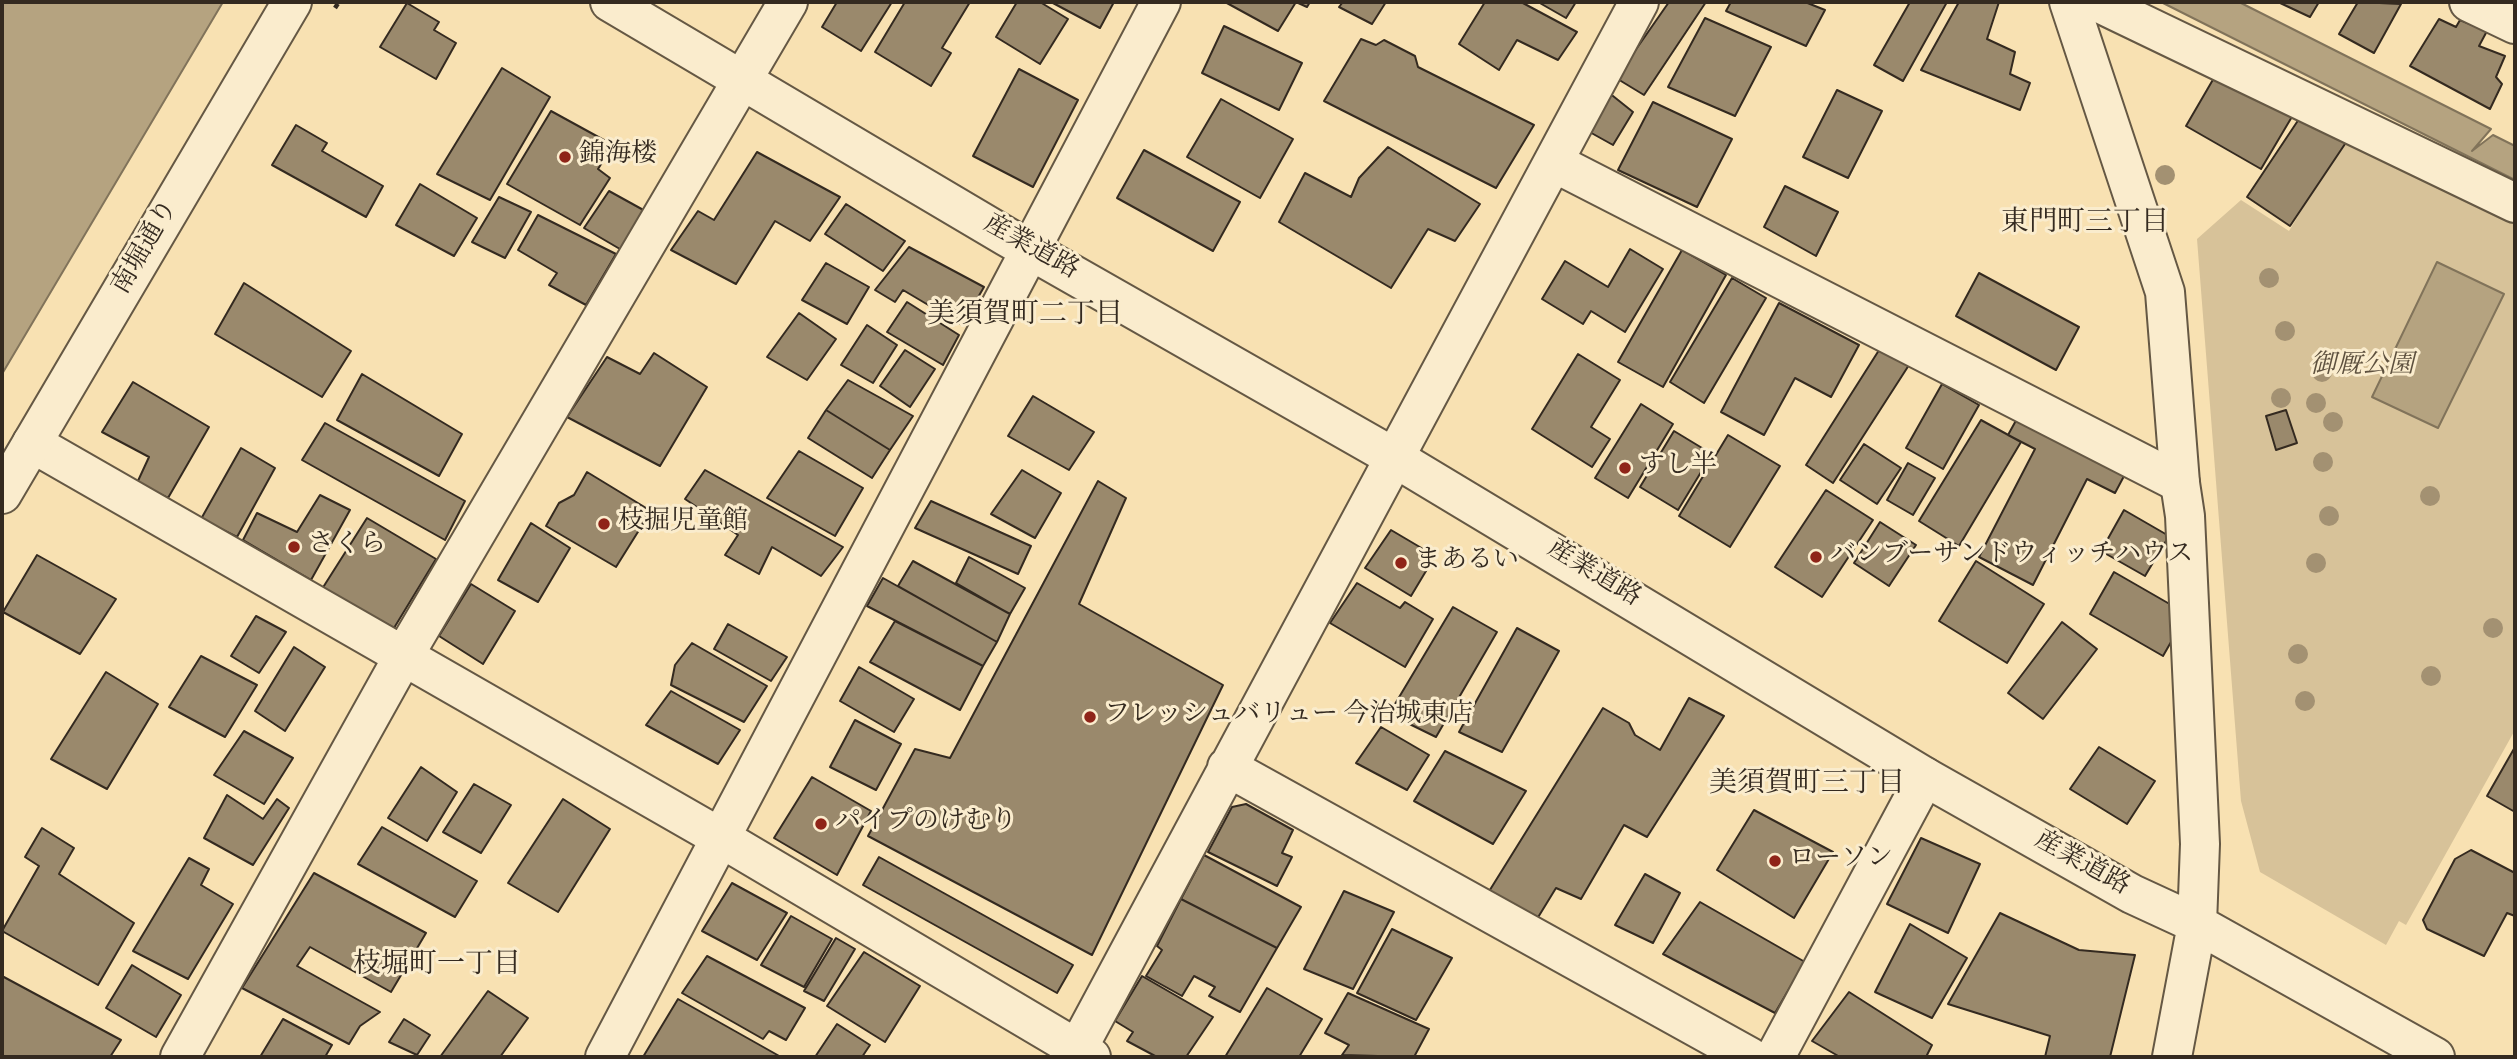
<!DOCTYPE html>
<meta charset="utf-8">
<style>
body{margin:0}
#map{position:relative;width:2517px;height:1059px;overflow:hidden;background:#f8e1b2;font-family:"Sorts Mill Goudy",serif}
canvas{display:block}
.frame{position:absolute;inset:0;border:4px solid #342a20;pointer-events:none}
</style>
<div id="map">
<canvas width="2517" height="1059"></canvas>
<div class="frame"></div>
</div>
<script>
const ctx = document.querySelector('canvas').getContext('2d');
ctx.lineJoin = 'round';
function fill(path, color) { ctx.fillStyle = color; ctx.fill(path, 'evenodd'); }
function stroke(path, color, width, dash) { ctx.strokeStyle = color; ctx.lineWidth = width; ctx.lineCap = dash ? 'butt' : 'round'; ctx.setLineDash(dash || []); ctx.stroke(path); }
function label(font, color, halo, rows, align = 'center') {
  ctx.font = font + ' "Sorts Mill Goudy","Noto Serif JP",serif'; ctx.lineWidth = 6; ctx.setLineDash([]); ctx.textBaseline = 'middle'; ctx.strokeStyle = halo; ctx.fillStyle = color; for (const [text, x, y, turn = 0] of rows) {
    ctx.save(); ctx.translate(x, y); ctx.rotate((+turn || 0) * Math.PI / 180); ctx.textAlign = isNaN(turn) ? turn : align; if (halo) ctx.strokeText(text, 0, 0); ctx.fillText(text, 0, 0); ctx.restore();
  }
}
fill(new Path2D(`
 M2344 139 2515 219V730L2406 925 2399 921 2386 945 2260 872 2241 801 2197 239 2241 200 2289 231Z`), '#d7c299');
const water = new Path2D(`
 M2 2H223L2 374Z
 M2161 2H2239L2491 129 2472 151 2493 135 2515 146V180Z
 M2437 262 2504 294 2438 428 2372 397Z`);
fill(water, '#b5a380');
stroke(water, '#81735a', 2);
const building = new Path2D(`
 M837 2H892L861 51 822 27Z
 M905 2H970L942 48 951 53 931 86 875 52Z
 M1017 2H1040L1068 19 1040 64 996 37Z
 M1051 2H1114L1100 28Z
 M1225 2H1310L1307 7 1296 2 1278 31Z
 M1343 2H1386L1372 24 1339 7Z
 M1485 2H1521L1577 32 1558 60 1517 40 1499 70 1459 44Z
 M1538 2H1576L1566 18Z
 M1669 2H1706L1644 95 1616 78Z
 M1731 2H1805L1825 10 1806 46 1726 11Z
 M1910 2H1947L1903 81 1874 65Z
 M1959 2H1999L1987 39 2015 52 2010 74 2030 83 2020 110 1921 70Z
 M2278 2H2319L2310 17Z
 M2358 2 2401 4 2374 53 2339 34Z
 M407 3 439 22 434 30 456 43 436 79 380 47Z
 M1705 18 1771 47 1735 116 1668 87Z
 M2439 19 2456 27 2460 20 2487 31 2479 46 2505 56 2496 77 2502 84 2490 109 2410 66Z
 M1224 26 1302 63 1279 110 1202 73Z
 M1361 39 1376 45 1384 40 1415 56 1418 67 1534 125 1496 188 1324 101Z
 M502 68 550 97 490 200 437 174Z
 M1019 69 1078 100 1033 187 973 156Z
 M2218 71 2293 115 2261 169 2186 126Z
 M1837 90 1882 111 1848 178 1803 157Z
 M1608 92 1633 112 1613 145 1586 130Z
 M1221 99 1293 139 1260 198 1187 157Z
 M1653 102 1732 139 1697 207 1618 170Z
 M2305 110 2349 138 2290 226 2247 197Z
 M551 111 613 145 598 169 610 178 580 225 507 184Z
 M296 125 327 143 322 151 383 186 366 217 272 165Z
 M1388 147 1480 204 1455 241 1428 229 1391 288 1279 222 1305 173 1351 197 1359 178Z
 M1144 150 1240 202 1213 251 1117 198Z
 M757 152 840 197 810 241 775 221 736 284 671 250 698 211 714 220Z
 M420 184 477 218 454 256 396 225Z
 M1785 186 1838 212 1816 256 1764 227Z
 M609 191 647 212 625 252 584 228Z
 M499 197 531 212 505 258 472 242Z
 M846 204 905 241 883 271 825 234Z
 M538 215 616 254 586 305 549 285 557 273 518 250Z
 M909 247 984 287 962 325 903 290 895 302 875 290Z
 M1630 249 1663 269 1625 332 1591 311 1583 324 1542 299 1565 261 1608 287Z
 M1682 250 1726 275 1663 387 1618 362Z
 M826 263 869 287 847 324 802 300Z
 M1979 273 2079 327 2056 370 1956 316Z
 M1732 278 1766 298 1704 403 1670 382Z
 M244 283 351 351 322 397 215 334Z
 M907 302 959 335 943 365 887 332Z
 M1779 303 1859 345 1831 397 1795 378 1764 435 1721 412Z
 M799 313 836 339 807 380 767 357Z
 M867 325 897 345 873 383 841 365Z
 M1881 347 1909 365 1833 483 1806 465Z
 M905 350 935 369 910 407 880 386Z
 M654 353 707 387 660 466 567 417 607 357 640 374Z
 M1578 354 1620 380 1591 427 1610 439 1592 467 1532 429Z
 M362 374 462 434 439 476 337 420Z
 M848 380 913 416 890 450 826 410Z
 M133 382 209 427 168 498 137 483 149 457 102 432Z
 M1942 384 1979 405 1943 469 1906 448Z
 M1033 396 1094 432 1069 470 1008 436Z
 M1641 404 1673 424 1628 498 1595 478Z
 M2024 406 2132 461 2115 493 2087 479 2033 585 1979 557 2035 449 2008 435Z
 M826 410 890 450 872 478 808 438Z
 M2286 410 2297 443 2276 450 2266 416Z
 M1981 420 2021 442 1959 546 1919 521Z
 M325 423 465 501 445 540 302 460Z
 M1674 431 1712 454 1678 510 1640 487Z
 M1728 435 1780 466 1730 547 1679 516Z
 M1864 444 1901 468 1877 504 1840 480Z
 M241 448 275 468 237 537 201 519Z
 M799 451 863 488 835 536 767 498Z
 M1908 463 1935 478 1913 515 1887 500Z
 M705 470 843 547 821 576 772 547 759 574 725 555 738 535 685 499Z
 M1022 470 1061 493 1035 538 991 514Z
 M587 472 651 511 616 567 546 526 559 503 574 495Z
 M1098 481 1126 498 1079 604 1223 685 1092 955 868 836 915 749 950 758Z
 M1826 490 1873 520 1822 597 1775 567Z
 M320 495 350 510 311 580 243 540 257 513 297 532Z
 M931 501 1031 546 1018 574 915 528Z
 M2124 510 2169 536 2145 576 2101 551Z
 M367 518 436 559 394 628 322 589Z
 M1880 522 1916 545 1889 586 1854 563Z
 M531 523 570 548 538 602 498 580Z
 M1391 530 1435 556 1411 596 1365 568Z
 M37 555 116 599 80 654 3 612Z
 M969 557 1025 588 1010 614 956 583Z
 M913 561 1010 614 997 642 898 586Z
 M1976 561 2044 604 2007 663 1939 621Z
 M2114 572 2187 614 2163 656 2090 614Z
 M883 578 997 642 983 666 867 606Z
 M1357 583 1400 608 1405 602 1433 619 1405 667 1330 623Z
 M471 584 515 611 483 664 439 636Z
 M1453 607 1497 632 1436 737 1389 714Z
 M256 616 286 632 259 673 231 656Z
 M895 621 983 666 960 710 870 662Z
 M2062 622 2097 649 2043 719 2008 693Z
 M728 624 787 657 771 681 714 649Z
 M1517 628 1559 651 1502 752 1459 732Z
 M692 643 767 686 744 722 671 685 675 665Z
 M294 647 325 667 285 731 255 711Z
 M201 656 257 685 225 737 169 707Z
 M859 667 914 699 894 732 840 701Z
 M106 672 158 704 107 789 51 759Z
 M671 691 740 730 718 764 646 725Z
 M1689 698 1724 716 1647 837 1624 825 1581 899 1556 888 1537 919 1488 893 1603 708 1629 723 1635 735 1660 750Z
 M855 720 901 744 876 790 830 767Z
 M1381 727 1429 755 1407 790 1356 763Z
 M244 731 293 758 264 804 214 775Z
 M2099 747 2155 781 2127 824 2070 789Z
 M2515 747V812L2487 796Z
 M1445 751 1526 791 1493 844 1414 801Z
 M421 767 457 792 427 841 388 818Z
 M812 777 871 811 837 875 774 838Z
 M474 784 511 805 481 853 443 832Z
 M227 795 263 819 277 799 289 808 253 865 204 838Z
 M563 799 610 829 558 912 508 883Z
 M1246 804 1293 830 1282 853 1292 857 1277 886 1208 852 1232 807Z
 M1754 810 1833 852 1794 918 1717 870Z
 M382 827 477 881 455 917 358 864Z
 M42 828 74 848 59 874 134 923 98 985 2 931 39 866 25 857Z
 M1921 838 1980 864 1948 933 1887 904Z
 M2471 850 2515 873V916L2507 913 2484 956 2427 929 2423 920 2455 859Z
 M1204 855 1301 907 1277 948 1181 899Z
 M879 857 1073 965 1057 993 863 885Z
 M189 858 209 869 201 885 233 904 188 979 133 951Z
 M314 873 426 933 391 992 310 947 297 966 380 1012 360 1026 349 1044 242 988Z
 M1645 874 1680 893 1653 943 1615 925Z
 M732 883 787 913 757 960 702 931Z
 M1344 891 1394 912 1353 989 1304 969Z
 M1181 899 1277 948 1240 1012 1209 996 1215 987 1194 976 1182 996 1146 976 1162 950 1157 946Z
 M1700 902 1805 962 1775 1013 1663 954Z
 M2000 913 2079 950 2135 955 2110 1057H2045L2050 1036 1948 1004Z
 M791 916 832 939 804 987 761 965Z
 M1910 924 1967 958 1932 1018 1875 992Z
 M1392 929 1452 958 1416 1020 1357 993Z
 M836 938 855 949 824 1001 804 991Z
 M864 952 920 986 885 1042 827 1006Z
 M707 956 805 1008 786 1040 769 1031 763 1039 682 993Z
 M132 965 181 995 156 1037 106 1008Z
 M2 976 121 1040 110 1057H2Z
 M1142 976 1213 1017 1186 1057H1157L1127 1041 1133 1032 1115 1021Z
 M1267 988 1322 1019 1299 1057H1225Z
 M488 991 528 1018 500 1057H440Z
 M1849 992 1932 1045 1926 1057H1840L1812 1041Z
 M1348 993 1429 1029 1414 1057 1342 1055 1349 1045 1325 1033Z
 M678 999 781 1057H643Z
 M283 1019 332 1045 325 1057H260Z
 M404 1019 430 1035 417 1055 389 1042Z
 M837 1024 870 1045 862 1057H815Z`);
fill(building, '#9a896c');
stroke(building, '#342a20', 2);
const minor = new Path2D(`
 M2097 2 2515 203
 M2469 2 2515 24
 M1555 163 2180 483
 M32 443 721 838 1091 1057
 M1227 767 1750 1057
 M180 1057 403 657 788 2
 M605 1057 1161 2
 M1073 1057 1639 2
 M1775 1057 1925 777`);
const tertiary = new Path2D(`
 M610 2 1007 237 1395 458 1925 777 2132 894 2197 924 2435 1057
 M2069 2 2165 292 2180 483 2185 516 2200 844 2197 924 2172 1057
 M2 494 292 2`);
stroke(minor, '#655844', 42);
stroke(tertiary, '#655844', 42);
stroke(new Path2D(`
 M335 8 339 2`), '#342a20', 4.5, [5, 3.5]);
stroke(minor, '#faeccd', 38);
stroke(tertiary, '#faeccd', 38);
ctx.fillStyle = '#a39172';
for (const [x, y] of [
 [2165,175],
 [2269,278],
 [2285,331],
 [2322,372],
 [2281,398],
 [2316,403],
 [2333,422],
 [2323,462],
 [2430,496],
 [2329,516],
 [2316,563],
 [2493,628],
 [2298,654],
 [2431,676],
 [2305,701]
]) { ctx.beginPath(); ctx.arc(x, y, 10, 0, 2 * Math.PI); ctx.fill(); }
for (const [x, y, r, color] of [
 [565,157,7,"#8f2418"],
 [1625,468,7,"#8f2418"],
 [604,524,7,"#8f2418"],
 [294,547,7,"#8f2418"],
 [1816,557,7,"#8f2418"],
 [1401,563,7,"#8f2418"],
 [1090,717,7,"#8f2418"],
 [821,824,7,"#8f2418"],
 [1775,861,7,"#8f2418"]
]) { const dot = new Path2D(); dot.arc(x, y, r, 0, 2 * Math.PI); ctx.fillStyle = color; ctx.fill(dot); stroke(dot, '#faeccd', 2.5); }
label('26px', '#342a20', '#faeccd', [
 ["錦海楼",579,157],
 ["すし半",1639,468],
 ["枝掘児童館",618,524],
 ["さくら",308,547],
 ["バンブーサンドウィッチハウス",1830,557],
 ["まあるい",1415,563],
 ["フレッシュバリュー 今治城東店",1104,717],
 ["パイプのけむり",835,824],
 ["ローソン",1789,861]
], 'left');
label('26px', '#342a20', '#faeccd', [
 ["南堀通り",147,248,-60],
 ["産業道路",1030,249,29],
 ["産業道路",1593,575,31],
 ["産業道路",2081,865,29]
]);
label('italic 26px', '#5d503e', '#faeccd', [
 ["御厩公園",2362,368]
]);
label('28px', '#342a20', '#faeccd', [
 ["東門町三丁目",2085,225],
 ["美須賀町二丁目",1025,317],
 ["美須賀町三丁目",1807,786],
 ["枝堀町一丁目",437,967]
]);
</script>
